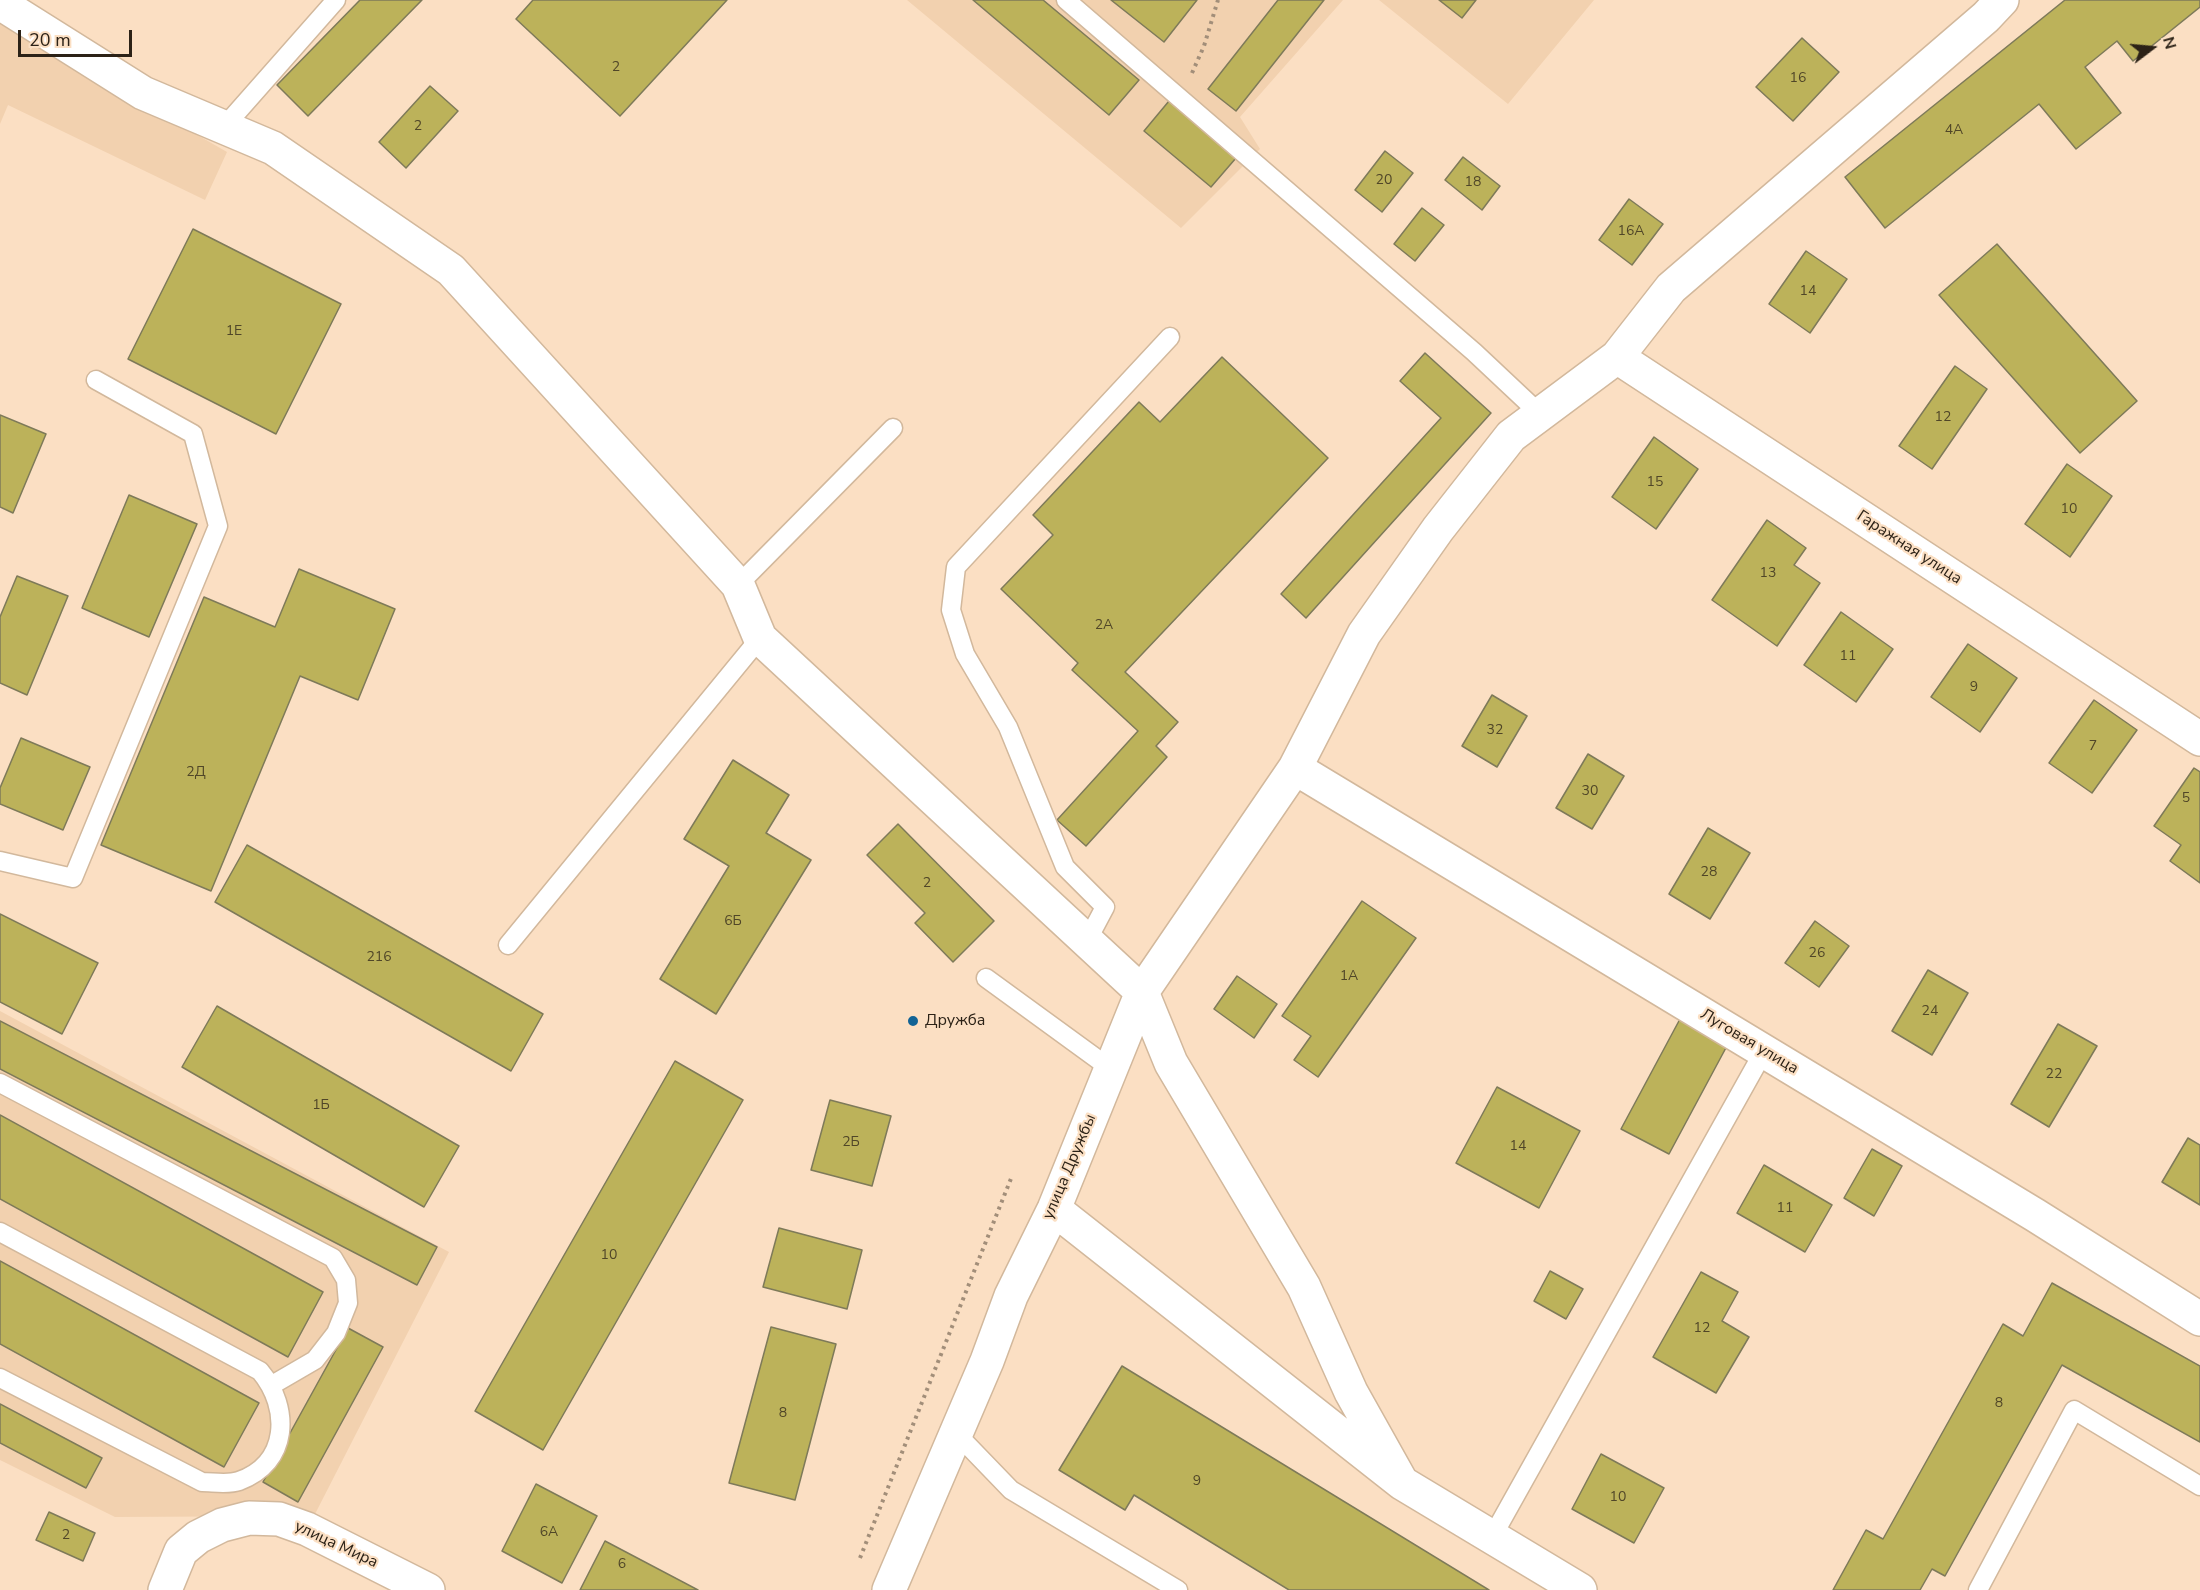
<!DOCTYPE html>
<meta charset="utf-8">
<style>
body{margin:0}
#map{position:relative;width:2200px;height:1590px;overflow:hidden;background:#fbdfc3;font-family:"Nunito Sans",sans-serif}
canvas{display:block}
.north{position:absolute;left:2122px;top:18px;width:60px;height:60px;-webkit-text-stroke:4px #fbdfc3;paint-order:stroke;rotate:74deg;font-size:16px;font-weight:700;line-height:24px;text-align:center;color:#2c2217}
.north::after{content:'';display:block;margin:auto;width:21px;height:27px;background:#2c2217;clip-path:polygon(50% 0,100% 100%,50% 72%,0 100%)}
.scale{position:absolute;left:18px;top:30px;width:114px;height:27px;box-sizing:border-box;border:3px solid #2c2217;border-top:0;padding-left:8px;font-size:18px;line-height:21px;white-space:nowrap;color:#2c2217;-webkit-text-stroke:4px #fbdfc3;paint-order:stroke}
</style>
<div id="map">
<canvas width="2200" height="1590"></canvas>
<div class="north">N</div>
<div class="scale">20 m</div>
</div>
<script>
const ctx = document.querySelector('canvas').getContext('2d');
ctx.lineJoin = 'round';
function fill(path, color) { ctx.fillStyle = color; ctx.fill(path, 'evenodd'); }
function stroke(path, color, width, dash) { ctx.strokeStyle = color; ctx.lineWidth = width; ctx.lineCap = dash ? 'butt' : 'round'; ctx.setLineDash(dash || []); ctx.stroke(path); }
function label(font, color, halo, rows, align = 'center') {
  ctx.font = font + ' "Nunito Sans",sans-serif'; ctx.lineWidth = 4.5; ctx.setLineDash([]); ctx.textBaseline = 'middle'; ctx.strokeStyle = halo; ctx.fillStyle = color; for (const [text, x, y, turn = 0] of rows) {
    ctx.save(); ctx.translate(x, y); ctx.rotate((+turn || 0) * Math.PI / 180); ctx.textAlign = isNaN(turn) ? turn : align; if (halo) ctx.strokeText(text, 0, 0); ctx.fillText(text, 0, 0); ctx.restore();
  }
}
fill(new Path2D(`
 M907 0H1343L1240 117 1260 149 1181 228Z
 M1379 0H1594L1508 104Z
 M0 22 227 152 205 200 8 105 0 124Z
 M0 1011 449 1252 314 1516 115 1517 0 1460Z`), '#f2d1af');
const building = new Path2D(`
 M360 0H422L308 116 277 85Z
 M533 0H727L620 116 516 19Z
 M973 0H1043L1139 80 1109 115Z
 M1111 0H1197L1164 42Z
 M1278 0H1324L1236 111 1208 89Z
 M1439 0H1476L1462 18Z
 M2065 0H2200V7L2133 61 2117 41 2085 67 2121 113 2076 149 2039 104 1885 228 1845 177Z
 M1802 38 1839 72 1793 121 1756 87Z
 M430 86 458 111 406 168 379 142Z
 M1169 101 1236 158 1211 187 1144 131Z
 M1385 151 1413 173 1382 212 1355 190Z
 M1463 157 1500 186 1482 210 1445 180Z
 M1629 199 1663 224 1632 265 1599 240Z
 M1422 208 1444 225 1415 261 1394 244Z
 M193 229 341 304 276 434 128 359Z
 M1997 244 2137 401 2080 453 1939 295Z
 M1806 251 1847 279 1810 333 1769 304Z
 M1425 353 1491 413 1306 618 1281 594 1441 418 1400 381Z
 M1222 357 1328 458 1125 672 1178 722 1156 746 1167 757 1086 846 1057 820 1138 731 1072 670 1078 663 1001 589 1053 535 1033 515 1139 402 1160 422Z
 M1955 366 1987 389 1932 469 1899 446Z
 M0 415 46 434 13 513 0 507Z
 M1654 437 1698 469 1656 529 1612 497Z
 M2067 464 2112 496 2070 557 2025 524Z
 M129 495 197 524 149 637 82 608Z
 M1767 520 1806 548 1794 565 1820 583 1777 646 1712 600Z
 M299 569 395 609 358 700 300 676 211 891 101 845 204 597 275 627Z
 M17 576 68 596 27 695 0 683V617Z
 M1841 612 1893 649 1856 702 1804 665Z
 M1968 644 2017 678 1980 732 1931 697Z
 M1492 695 1527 716 1497 767 1462 746Z
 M2094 700 2137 730 2092 793 2049 763Z
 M21 738 90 767 63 830 0 804V788Z
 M1588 754 1624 776 1592 829 1556 808Z
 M733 760 789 795 766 833 811 860 716 1014 660 979 729 866 684 839Z
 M2194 768 2200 772V883L2170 861 2181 845 2154 826Z
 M898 824 994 921 953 962 915 923 925 913 867 855Z
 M1708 828 1750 853 1710 919 1669 894Z
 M247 845 543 1014 511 1071 215 902Z
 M1362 901 1416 938 1318 1077 1294 1060 1311 1036 1282 1016Z
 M0 914 98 963 62 1034 0 1002Z
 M1815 921 1849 946 1819 987 1785 963Z
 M1928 970 1968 993 1932 1055 1892 1031Z
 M1237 976 1277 1004 1254 1038 1214 1009Z
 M217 1006 459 1146 424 1207 182 1067Z
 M1680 1019 1728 1044 1669 1154 1621 1129Z
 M0 1021 437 1247 417 1285 0 1069Z
 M2058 1024 2097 1046 2049 1127 2011 1104Z
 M675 1061 743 1100 543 1450 475 1411Z
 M1497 1087 1580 1131 1539 1208 1456 1163Z
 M830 1100 891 1116 872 1186 811 1170Z
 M0 1115 323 1292 288 1357 0 1199Z
 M2188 1138 2200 1145V1205L2162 1182Z
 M1872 1149 1902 1166 1874 1216 1844 1198Z
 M1764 1165 1832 1205 1805 1252 1737 1213Z
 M779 1228 862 1250 847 1309 763 1287Z
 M0 1261 259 1403 224 1467 0 1344Z
 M1550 1271 1583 1289 1566 1319 1534 1301Z
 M1701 1272 1738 1292 1722 1321 1749 1337 1716 1393 1653 1357Z
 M2052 1283 2200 1366V1442L2062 1365 1945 1576 1932 1569 1920 1590H1833L1866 1530 1883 1539 2003 1324 2023 1336Z
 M771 1327 836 1344 795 1500 729 1483Z
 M348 1328 383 1347 298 1502 263 1482Z
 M1122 1366 1489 1590H1289L1134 1495 1125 1510 1059 1470Z
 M0 1404 102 1458 86 1488 0 1443Z
 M1601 1454 1664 1488 1634 1543 1572 1509Z
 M536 1484 597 1516 562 1583 502 1551Z
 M49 1512 95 1533 83 1561 36 1540Z
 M605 1541 698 1590H580Z`);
fill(building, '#bcb25a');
stroke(building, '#7e7a59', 1.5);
const service = new Path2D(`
 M1066 0 1474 352 1540 414
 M224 127 336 0
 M738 585 893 428
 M0 861 73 878 218 526 193 434 96 380
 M1088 939 1105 907 1065 867 1008 727 965 654 951 610 956 567 1170 337
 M508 945 760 638
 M986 978 1111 1069
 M0 1083 333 1258 346 1280 348 1303 336 1333 315 1360 272 1385
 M0 1232 260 1371C291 1408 289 1463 239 1481 228 1485 213 1482 202 1482L0 1378
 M955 1432 1011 1490 1178 1590
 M1491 1539 1764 1051
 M1978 1590 2074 1410 2200 1486`);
const minor = new Path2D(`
 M0 3 143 93 273 148 451 270 738 585 760 638 1142 992 1171 1063 1304 1287 1351 1392 1402 1483
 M1617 357 2200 739
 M1295 768 2035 1215 2200 1319
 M1054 1209 1402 1483 1580 1590
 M165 1590 181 1551 198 1537 222 1525 249 1518 279 1519 307 1529 428 1590
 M889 1590 987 1361 1011 1296 1054 1209 1142 992 1295 768 1364 634 1438 529 1511 436 1617 357 1671 288 1986 17 2002 0`);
stroke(service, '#d2b89c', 21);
stroke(minor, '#d2b89c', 36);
stroke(new Path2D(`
 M1192 73 1204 46 1218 0
 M860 1558 1012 1176`), '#a28e79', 4, [3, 4.5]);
stroke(service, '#fff', 18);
stroke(minor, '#fff', 33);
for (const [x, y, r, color] of [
 [913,1021,6,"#126395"]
]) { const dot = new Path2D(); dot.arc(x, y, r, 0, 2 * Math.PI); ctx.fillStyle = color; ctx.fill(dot); stroke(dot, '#fbdfc3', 2); }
label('14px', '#504628', null, [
 ["2",616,68],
 ["16",1798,79],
 ["2",418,127],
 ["4A",1954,131],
 ["20",1384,181],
 ["18",1473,183],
 ["16A",1631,232],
 ["14",1808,292],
 ["1Е",234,332],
 ["12",1943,418],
 ["15",1655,483],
 ["10",2069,510],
 ["13",1768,574],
 ["2А",1104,626],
 ["11",1848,657],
 ["9",1974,688],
 ["32",1495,731],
 ["7",2093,747],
 ["2Д",196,773],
 ["30",1590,792],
 ["5",2186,799],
 ["28",1709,873],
 ["2",927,884],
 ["6Б",733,922],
 ["26",1817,954],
 ["216",379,958],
 ["1А",1349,977],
 ["24",1930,1012],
 ["22",2054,1075],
 ["1Б",321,1106],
 ["2Б",851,1143],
 ["14",1518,1147],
 ["11",1785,1209],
 ["10",609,1256],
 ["12",1702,1329],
 ["8",1999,1404],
 ["8",783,1414],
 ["9",1197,1482],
 ["10",1618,1498],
 ["6А",549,1533],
 ["2",66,1536],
 ["6",622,1565]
]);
label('16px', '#2c2217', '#fbdfc3', [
 ["Гаражная улица",1909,548,33],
 ["Луговая улица",1749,1042,31],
 ["улица Дружбы",1070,1167,-67],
 ["улица Мира",336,1545,25]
]);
label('16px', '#2c2217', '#fbdfc3', [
 ["Дружба",925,1021]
], 'left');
</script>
